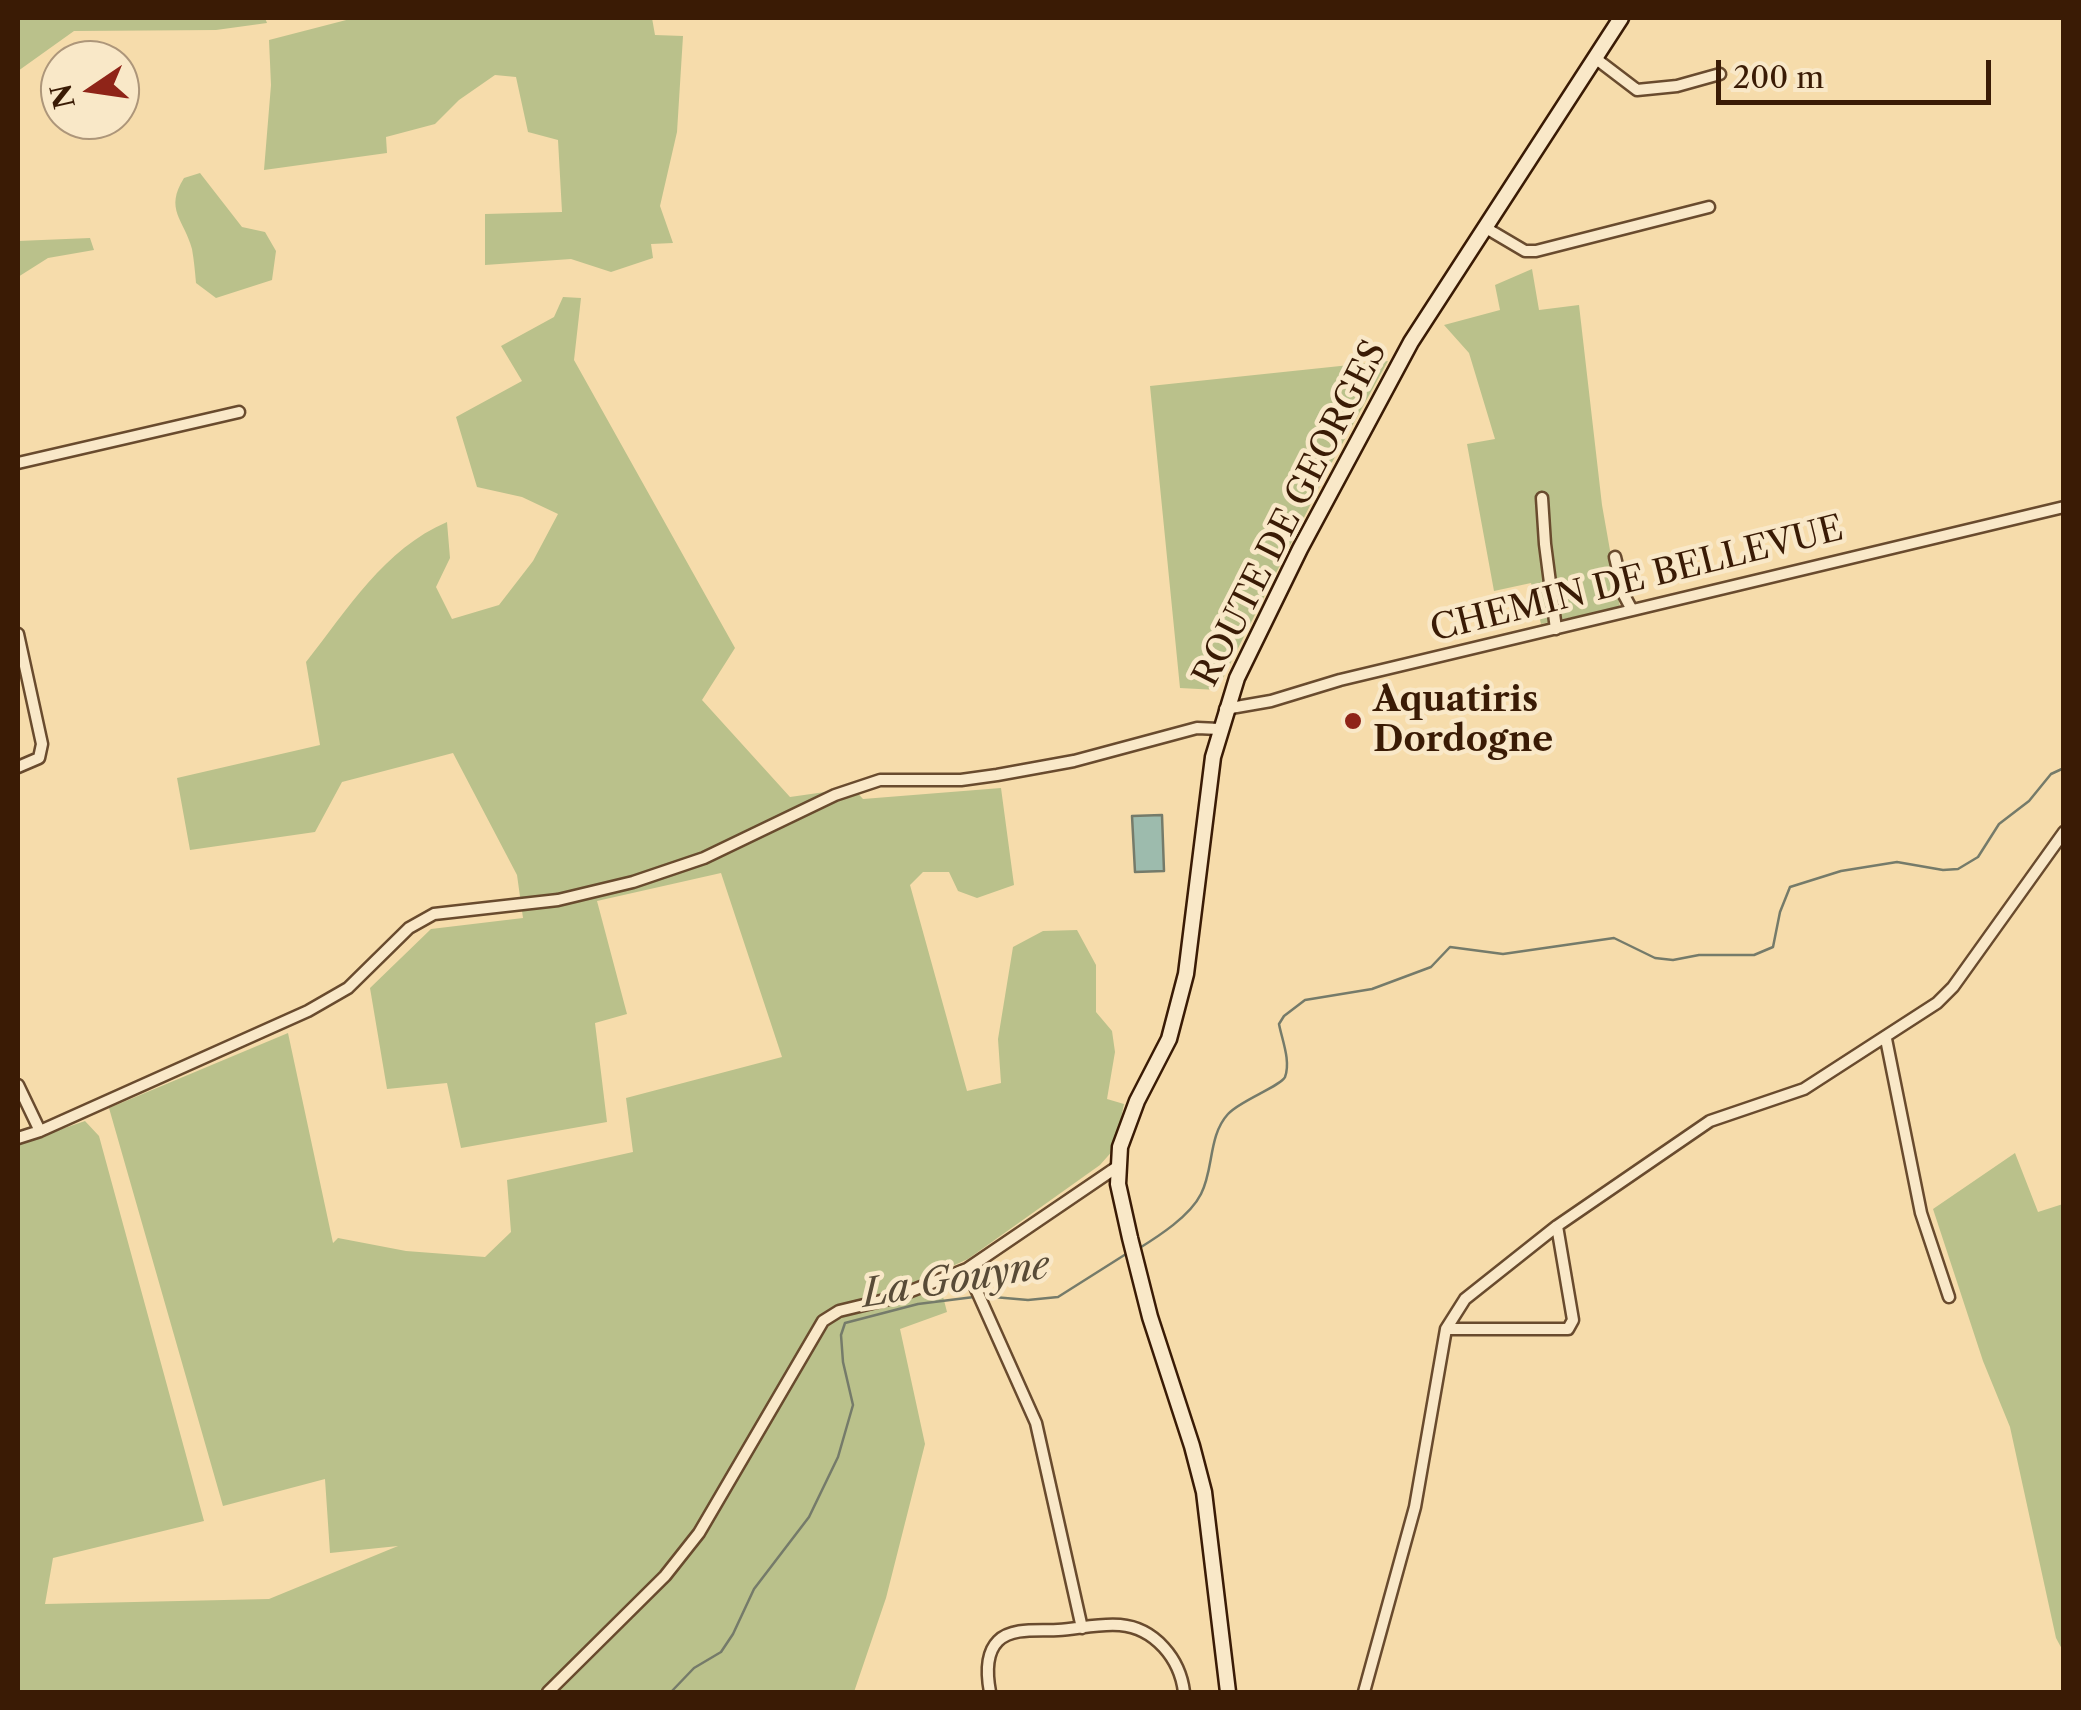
<!DOCTYPE html>
<style>
body{margin:0}
#map{position:relative;width:2081px;height:1710px;overflow:hidden;background:#f6dcab;font-family:"Libre Caslon Text",serif}
canvas{display:block}
.frame{position:absolute;inset:0;border:20px solid #3a1b05;pointer-events:none}
.north{position:absolute;left:40px;top:40px;width:100px;height:100px;box-sizing:border-box;background:#f9e8c8;border:2px solid #ad967a;border-radius:50%;rotate:257deg;font-size:28px;font-weight:700;line-height:40px;text-align:center;color:#3a1b05}
.north::after{content:'';display:block;margin:auto;width:35px;height:45px;background:#8f2418;clip-path:polygon(50% 0,100% 100%,50% 72%,0 100%)}
.scale{position:absolute;left:1716px;top:60px;width:275px;height:45px;box-sizing:border-box;border:5px solid #3a1b05;border-top:0;padding-left:12px;font-size:30px;line-height:35px;white-space:nowrap;color:#3a1b05;-webkit-text-stroke:8px #f9e8c8;paint-order:stroke}
</style>
<div id="map">
<canvas width="2081" height="1710"></canvas>
<div class="frame"></div>
<div class="north">N</div>
<div class="scale">200 m</div>
</div>
<script>
const ctx = document.querySelector('canvas').getContext('2d');
ctx.lineJoin = 'round';
function fill(path, color) { ctx.fillStyle = color; ctx.fill(path, 'evenodd'); }
function stroke(path, color, width, dash) { ctx.strokeStyle = color; ctx.lineWidth = width; ctx.lineCap = dash ? 'butt' : 'round'; ctx.setLineDash(dash || []); ctx.stroke(path); }
function label(font, color, halo, rows, align = 'center') {
  ctx.font = font + ' "Libre Caslon Text",serif'; ctx.lineWidth = 9; ctx.setLineDash([]); ctx.textBaseline = 'middle'; ctx.strokeStyle = halo; ctx.fillStyle = color; for (const [text, x, y, turn = 0] of rows) {
    ctx.save(); ctx.translate(x, y); ctx.rotate((+turn || 0) * Math.PI / 180); ctx.textAlign = isNaN(turn) ? turn : align; if (halo) ctx.strokeText(text, 0, 0); ctx.fillText(text, 0, 0); ctx.restore();
  }
}
fill(new Path2D(`
 M18 18H265L267 23 216 30 74 31 18 71Z
 M354 18H652L655 35 683 36 677 132 660 206 673 243 651 244 653 258 611 272 571 259 485 265V214L562 212 558 140 528 132 516 77 495 75 459 100 435 124 386 137 387 153 264 170 271 85 269 40Z
 M200 173 242 227 265 232 276 251 272 280 216 298 196 283C195 272 194 260 192 249 184 219 164 210 184 178Z
 M90 238 94 250 48 258 18 277V241Z
 M1532 269 1539 310 1579 305 1602 505 1620 607 1541 624 1531 583 1494 591 1467 444 1495 439 1469 353 1444 325 1500 310 1495 285Z
 M563 297 581 298 574 360 735 648 702 700 790 797 853 788 863 799 1001 788 1014 885 977 898 958 891 949 872H923L910 885 967 1091 1001 1083 998 1039 1013 947 1043 931 1077 930 1096 965V1012L1112 1031 1115 1052 1107 1099 1124 1104 1115 1148 1100 1165 968 1259 937 1273 947 1312 900 1329 925 1444 886 1598 854 1692H18V1144L85 1121 99 1136 204 1521 53 1558 45 1604 269 1599 398 1546 330 1553 325 1479 223 1506 109 1108 288 1033 333 1243 338 1238 406 1251 485 1257 511 1232 507 1180 633 1152 626 1098 782 1057 721 873 597 901 627 1014 595 1023 607 1122 461 1148 447 1083 387 1089 370 988 431 929 523 918 517 875 453 753 342 782 315 832 190 850 177 778 320 745 306 662C348 609 384 549 447 522L450 558 436 587 452 619 499 605 533 561 558 514 522 497 477 487 456 417 522 381 501 346 554 317Z
 M1388 361 1330 466 1217 690 1180 688 1150 386Z
 M2015 1153 2038 1212 2063 1204V1651L2056 1638 2010 1427 1983 1361 1933 1209Z`), '#bac18b');
const water = new Path2D(`
 M1162 815 1164 871 1135 872 1132 816Z`);
fill(water, '#9dbbad');
stroke(water, '#757b6a', 2.5);
stroke(new Path2D(`
 M1138 1249C1159 1236 1190 1216 1201 1194 1214 1169 1208 1136 1228 1114 1239 1101 1281 1086 1285 1077 1291 1061 1282 1040 1279 1024L1284 1016 1305 1000 1372 989 1431 967 1450 947 1503 954 1614 938 1655 958 1673 960 1699 955H1754L1773 947 1780 912 1790 887 1841 871 1897 862 1943 870 1958 869 1978 857 1999 824 2029 801 2051 774 2064 768
 M982 1296 1028 1300 1058 1297 1126 1254
 M671 1692 694 1668 721 1652 733 1634 754 1589 809 1517 838 1457 853 1405 843 1362 841 1335 845 1323 918 1304 974 1297`), '#757b6a', 2.5);
const street = new Path2D(`
 M1595 58 1637 90 1677 86 1720 74
 M1486 228 1525 251H1536L1709 207
 M18 463 239 412
 M1542 498 1545 544 1556 629
 M1615 557 1624 595 1632 610
 M18 634 42 744 39 758 18 767
 M1225 709 1271 701 1340 680 2064 507
 M1886 1039 1921 1213 1949 1297
 M18 1085 40 1131
 M18 1138 40 1131 308 1011 348 988 409 928 434 914 558 900 633 882 704 858 835 795 880 780H961L997 775 1074 761 1197 728 1219 729
 M967 1269 1036 1423 1082 1628
 M1446 1329H1568L1573 1320 1557 1226
 M548 1692 665 1576 699 1533 823 1321 839 1311 893 1298 967 1269 1117 1167
 M990 1692C987 1676 985 1654 998 1641 1012 1627 1039 1631 1058 1630 1077 1629 1100 1623 1120 1625 1155 1628 1180 1659 1184 1692
 M1364 1692 1415 1507 1446 1329 1465 1299 1557 1226 1710 1121 1804 1089 1937 1003 1953 987 2064 832`);
const secondary = new Path2D(`
 M1228 1692 1204 1492 1192 1446 1150 1317 1130 1238 1118 1184 1120 1147 1137 1101 1169 1039 1186 974 1213 757 1237 678 1300 549 1411 342 1621 18`);
stroke(street, '#694b2e', 15);
stroke(secondary, '#3a1b05', 19);
stroke(street, '#f9e8c8', 10);
stroke(secondary, '#f9e8c8', 14);
for (const [x, y, r, color] of [
 [1353,721,10,"#8f2418"]
]) { const dot = new Path2D(); dot.arc(x, y, r, 0, 2 * Math.PI); ctx.fillStyle = color; ctx.fill(dot); stroke(dot, '#f9e8c8', 4); }
label('35px', '#3a1b05', '#f9e8c8', [
 ["ROUTE DE GEORGES",1291,514,-63],
 ["CHEMIN DE BELLEVUE",1637,580,-14]
]);
label('bold 35px', '#3a1b05', '#f9e8c8', [
 ["Aquatiris",1373,701],
 ["Dordogne",1373,741]
], 'left');
label('italic 38px', '#584b37', '#f9e8c8', [
 ["La Gouyne",956,1281,-9]
]);
</script>
